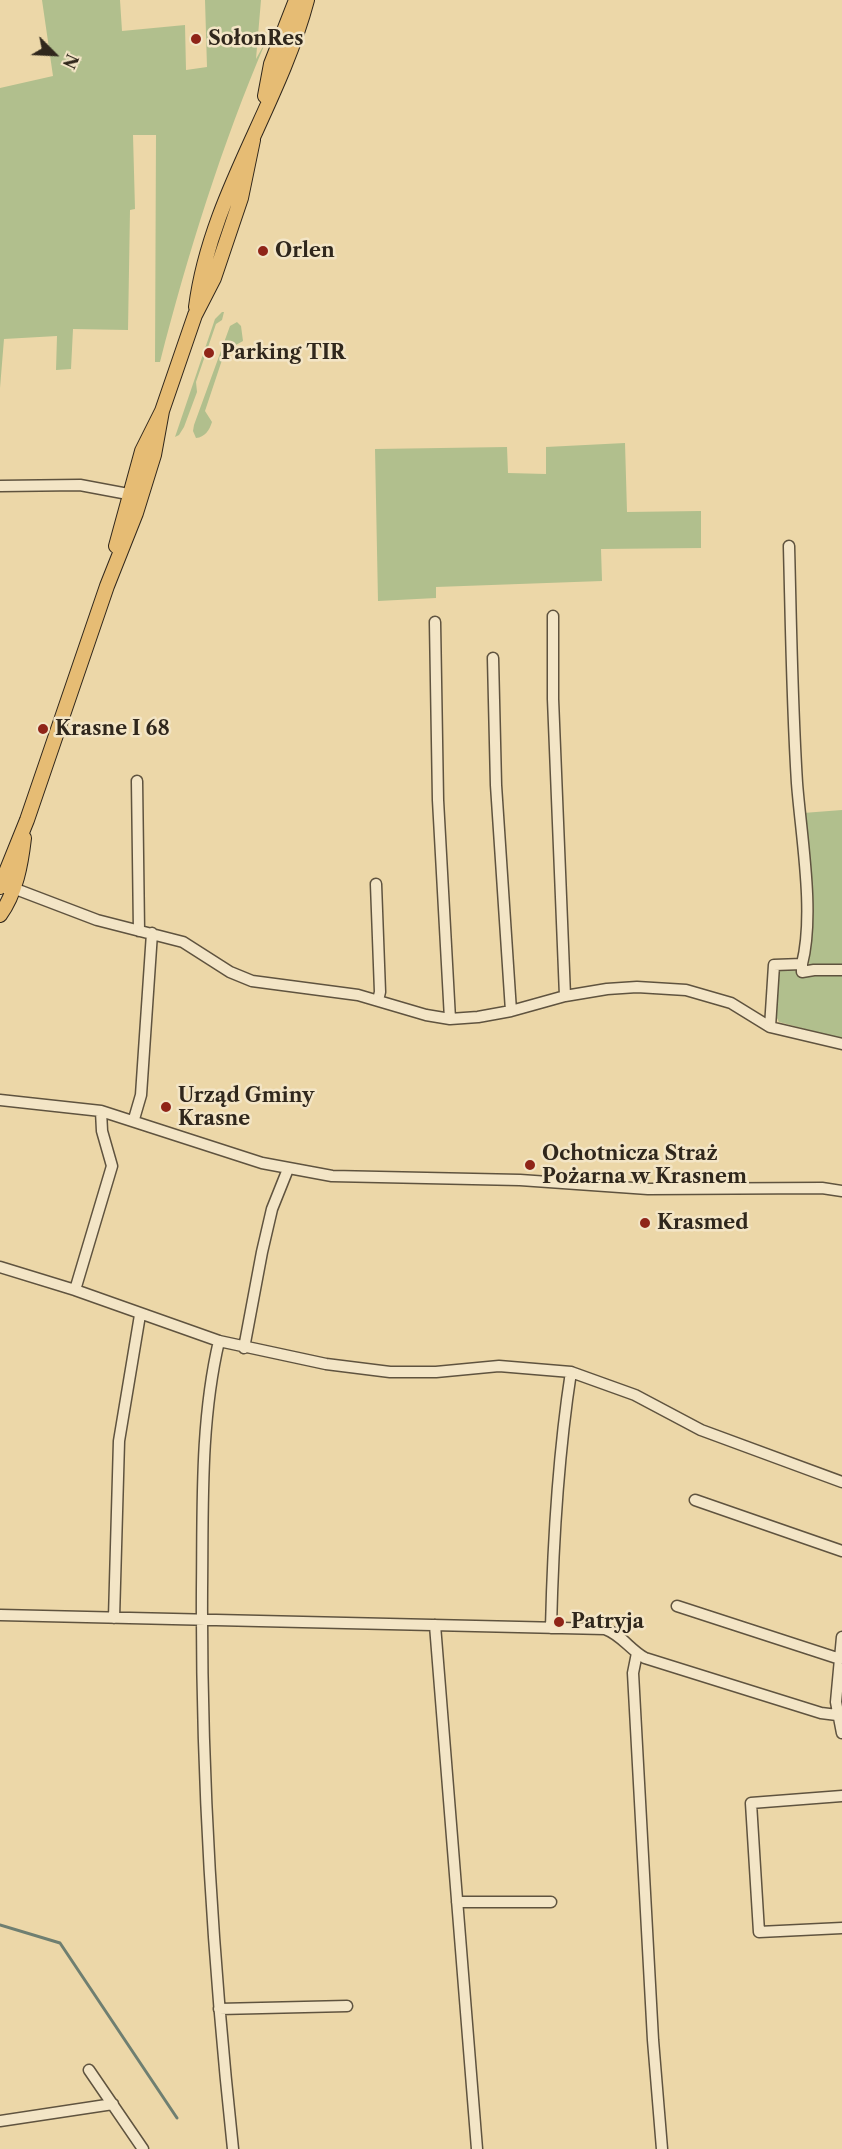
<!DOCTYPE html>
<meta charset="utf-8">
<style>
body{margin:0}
#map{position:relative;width:842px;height:2149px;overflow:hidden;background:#ecd7a8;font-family:"Libre Caslon Text",serif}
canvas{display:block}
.north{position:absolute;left:24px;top:24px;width:60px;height:60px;-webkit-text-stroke:4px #f3e5c6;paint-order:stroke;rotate:114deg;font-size:16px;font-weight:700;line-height:24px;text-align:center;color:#30271c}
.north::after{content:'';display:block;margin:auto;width:21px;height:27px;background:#30271c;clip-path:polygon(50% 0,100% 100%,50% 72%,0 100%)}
</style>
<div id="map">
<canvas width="842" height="2149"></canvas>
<div class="north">N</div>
</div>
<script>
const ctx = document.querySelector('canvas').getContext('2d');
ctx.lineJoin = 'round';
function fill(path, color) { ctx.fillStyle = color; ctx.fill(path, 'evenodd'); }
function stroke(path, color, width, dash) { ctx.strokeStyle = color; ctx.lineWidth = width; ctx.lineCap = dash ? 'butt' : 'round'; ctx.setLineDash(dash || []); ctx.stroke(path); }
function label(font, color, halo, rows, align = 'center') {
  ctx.font = font + ' "Libre Caslon Text",serif'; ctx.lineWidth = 5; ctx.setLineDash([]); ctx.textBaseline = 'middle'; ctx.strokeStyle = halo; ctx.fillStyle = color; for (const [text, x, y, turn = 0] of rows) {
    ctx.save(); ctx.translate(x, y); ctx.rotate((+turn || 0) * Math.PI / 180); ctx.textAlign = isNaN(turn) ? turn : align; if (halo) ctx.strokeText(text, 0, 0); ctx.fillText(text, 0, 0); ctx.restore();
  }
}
fill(new Path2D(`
 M42 0H120L122 31 185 25 186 70 207 67 205 0H261L256 59 266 41C222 144 188 253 160 362H155L156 135H133L135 209 130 210 128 330 73 329 71 369 56 370 57 336 4 339 0 388V88L53 76Z
 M222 312H224L222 320 216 324 196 382 197 392 184 427 179 435 175 437 215 319Z
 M237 322 241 326 243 341 234 346 227 345 205 411 212 422C209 431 205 437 196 438L193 431 194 425 230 326Z
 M625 443 627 512 701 511V548L601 549 602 581 436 587V598L378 601 375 449 507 447 508 473 546 474V447Z
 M842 810V1039L779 1022 774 1012 778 971C789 967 799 974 809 968L810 918 803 813Z`), '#b1bf8d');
stroke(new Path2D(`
 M0 1925 60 1943 177 2118`), '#6f7f71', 3);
const minor = new Path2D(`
 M0 486 80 485 128 494
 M553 616V699L565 996
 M435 622 438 800 450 1019
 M493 658 496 785 511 1011
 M137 781 139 931
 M376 884 380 992 378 1000
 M7 889 13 888 97 920 183 942 230 972 252 981 358 995 426 1015 450 1019 478 1017 511 1011 565 996 607 989 637 987 686 990 731 1003 770 1027 842 1044
 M802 964V972L814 970H842
 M770 1027 774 965 802 964C815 913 801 836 797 783 792 704 791 625 789 546
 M0 1100 101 1111 262 1163 332 1176 520 1180 648 1189 822 1188 842 1191
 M134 1119 141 1095 152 933
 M0 1267 75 1290 219 1341 326 1364 390 1372H436L499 1366 571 1372 635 1395 701 1430 842 1482
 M75 1290 112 1166 102 1131 101 1111
 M219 1341C200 1422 203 1507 202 1589 201 1776 213 1963 233 2149
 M244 1348 262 1252 272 1209 288 1169
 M695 1500 842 1551
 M677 1606 840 1659
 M0 1615 605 1629C622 1635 630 1650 645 1658L821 1713 837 1715
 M114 1618 119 1441 140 1315
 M435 1625 477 2149
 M551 1628C553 1542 558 1456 571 1372
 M842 1637 836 1702 842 1733
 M637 1653 633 1673 653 2040 662 2149
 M842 1796 751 1803 759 1932 842 1928
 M457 1902H551
 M219 2009 347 2006
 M89 2070 143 2149
 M0 2121 113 2104`);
const major = new Path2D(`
 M265 96 271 64 296 0
 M196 307C210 197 279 106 307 0
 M116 546 142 451 162 411 195 315 214 278 241 198 253 140
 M0 887 27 820 107 586 136 513 154 455 162 411
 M0 915C16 893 21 864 24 838`);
stroke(minor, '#5f533f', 13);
stroke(major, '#30271c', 16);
stroke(minor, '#f3e5c6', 10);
stroke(major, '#e6bc74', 14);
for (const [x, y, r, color] of [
 [196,39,6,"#8f2418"],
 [263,251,6,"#8f2418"],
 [209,353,6,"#8f2418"],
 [43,729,6,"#8f2418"],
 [166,1107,6,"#8f2418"],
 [530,1165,6,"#8f2418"],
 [645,1223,6,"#8f2418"],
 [559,1622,6,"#8f2418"]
]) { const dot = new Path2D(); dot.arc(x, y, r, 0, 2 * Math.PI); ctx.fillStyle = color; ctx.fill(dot); stroke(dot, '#f3e5c6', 2); }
label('bold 20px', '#30271c', '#f3e5c6', [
 ["SołonRes",208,39],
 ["Orlen",275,251],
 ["Parking TIR",221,353],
 ["Krasne I 68",55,729],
 ["Urząd Gminy",178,1096],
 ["Krasne",178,1119],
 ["Ochotnicza Straż",542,1154],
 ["Pożarna w Krasnem",542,1177],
 ["Krasmed",657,1223],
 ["Patryja",571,1622]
], 'left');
</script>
